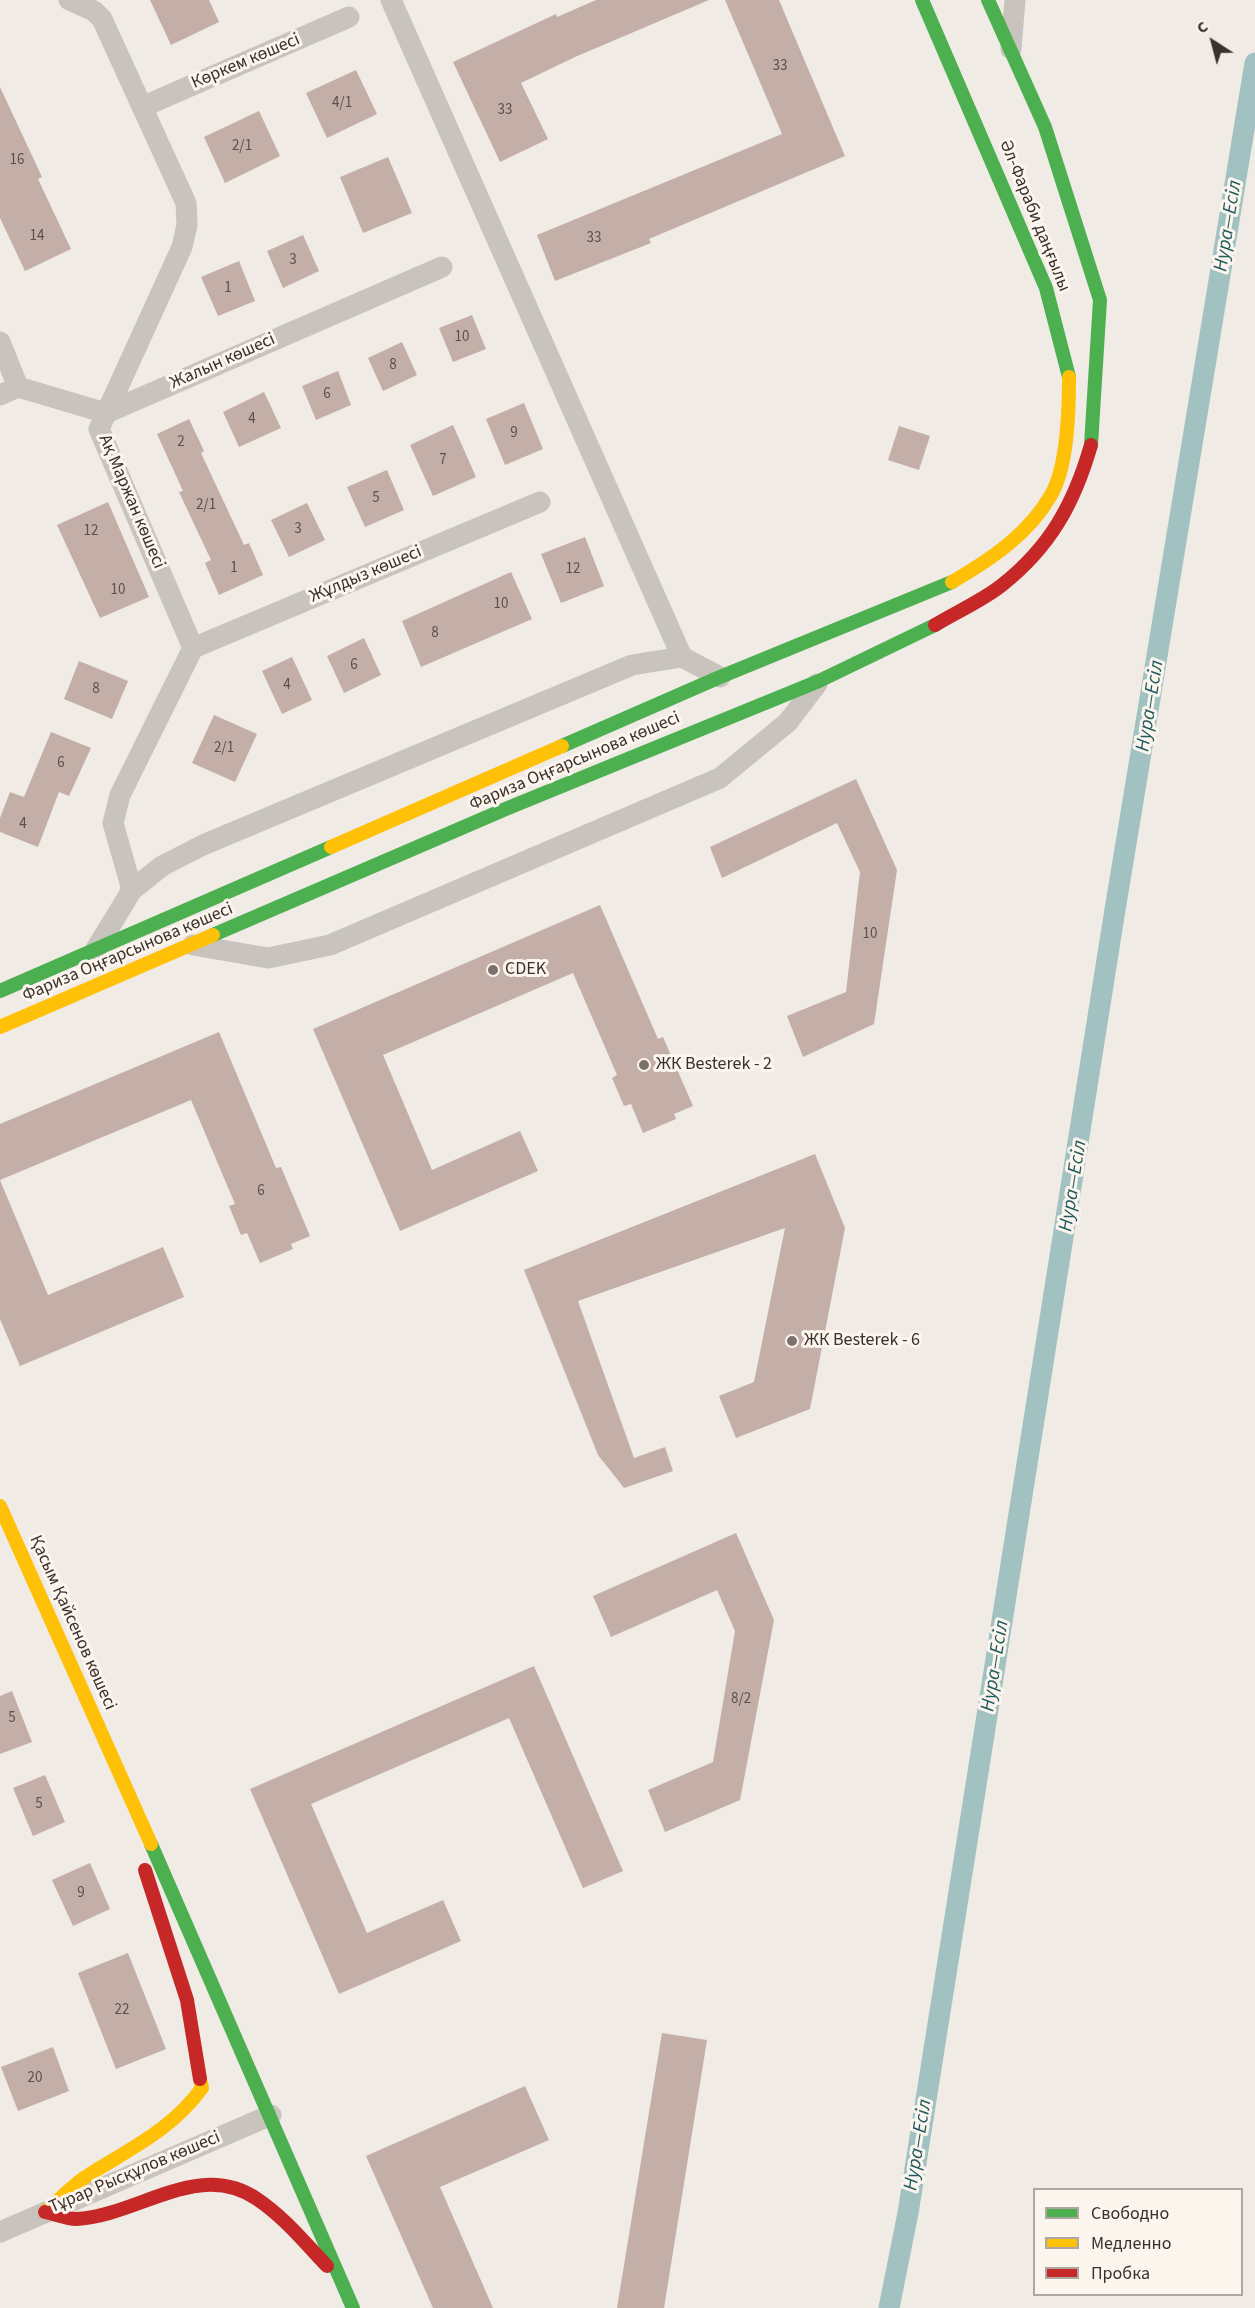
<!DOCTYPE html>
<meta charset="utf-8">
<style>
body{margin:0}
#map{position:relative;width:1255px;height:2308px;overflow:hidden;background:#f0ebe5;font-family:"Source Sans 3",sans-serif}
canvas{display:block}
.legend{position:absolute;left:1033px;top:2188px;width:210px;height:108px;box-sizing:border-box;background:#fbf5ee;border:2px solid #aea6a0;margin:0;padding:8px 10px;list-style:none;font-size:18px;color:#3b302b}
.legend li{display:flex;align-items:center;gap:12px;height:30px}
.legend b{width:30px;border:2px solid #aea6a0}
.north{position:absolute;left:1183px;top:12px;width:60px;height:60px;-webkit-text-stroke:4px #fbf5ee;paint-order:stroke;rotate:324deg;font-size:16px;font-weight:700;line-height:24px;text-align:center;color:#3b302b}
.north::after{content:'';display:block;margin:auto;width:21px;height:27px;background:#3b302b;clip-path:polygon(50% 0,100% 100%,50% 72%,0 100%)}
</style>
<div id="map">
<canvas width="1255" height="2308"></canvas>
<ul class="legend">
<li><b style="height:8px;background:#4caf50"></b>Свободно</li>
<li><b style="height:8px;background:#ffc107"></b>Медленно</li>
<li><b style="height:8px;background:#c62828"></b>Пробка</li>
</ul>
<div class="north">С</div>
</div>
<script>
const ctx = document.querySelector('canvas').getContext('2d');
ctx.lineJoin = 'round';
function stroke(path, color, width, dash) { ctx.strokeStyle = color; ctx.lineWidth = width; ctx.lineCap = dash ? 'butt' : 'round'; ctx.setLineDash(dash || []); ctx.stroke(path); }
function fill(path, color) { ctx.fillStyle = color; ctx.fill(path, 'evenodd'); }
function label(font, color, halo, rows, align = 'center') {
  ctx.font = font + ' "Source Sans 3",sans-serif'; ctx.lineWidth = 6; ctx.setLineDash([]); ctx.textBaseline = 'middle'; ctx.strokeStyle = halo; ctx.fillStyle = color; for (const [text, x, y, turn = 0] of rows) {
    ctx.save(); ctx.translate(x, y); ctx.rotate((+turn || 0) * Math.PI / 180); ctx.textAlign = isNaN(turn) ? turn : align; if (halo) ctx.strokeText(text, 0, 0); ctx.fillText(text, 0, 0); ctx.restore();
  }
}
stroke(new Path2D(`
 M889 2308 908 2213 1114 916 1255 63`), '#a1c2c1', 21);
fill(new Path2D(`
 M150 0H209L219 22 171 45Z
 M596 0H709L575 57 521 83 548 139 500 162 453 62 556 14 557 17Z
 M725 0H779L845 156 649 239 651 243 555 281 537 235 782 134Z
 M356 70 377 114 327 138 306 93Z
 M0 87 42 177 38 179 71 249 25 271 0 218Z
 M259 111 280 156 225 183 204 137Z
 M388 157 412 213 363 233 340 177Z
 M303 235 319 271 283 288 267 251Z
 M239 261 255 301 218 316 201 277Z
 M472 315 486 349 453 362 439 328Z
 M402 342 417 375 383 391 368 358Z
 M338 371 351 405 316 420 302 386Z
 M264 392 281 428 239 447 223 412Z
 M524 403 543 449 505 465 486 419Z
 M189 419 204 451 201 453 244 545 249 543 263 575 219 595 205 563 211 560 179 492 183 491 157 434Z
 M453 425 476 477 433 496 410 445Z
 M899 426 930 436 919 470 888 460Z
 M387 470 404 510 365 527 347 487Z
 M108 502 149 597 100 618 57 525Z
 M307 503 325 540 289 557 271 520Z
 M585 537 604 586 561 603 541 554Z
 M511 572 532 619 421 667 402 621Z
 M364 638 381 675 344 693 327 656Z
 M292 657 312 700 282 714 262 671Z
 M79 661 128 681 112 719 64 699Z
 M214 715 257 734 235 782 192 763Z
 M51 732 91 748 69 796 59 792 38 847 0 832V818L10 792 24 797Z
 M856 779 897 870 874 1024 803 1057 787 1016 846 992 860 872 837 823 722 878 710 847Z
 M600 905 658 1039 663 1037 693 1106 674 1114 676 1119 643 1133 631 1104 624 1106 612 1078 617 1075 573 973 383 1055 432 1170 520 1131 538 1171 400 1231 313 1029Z
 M219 1032 276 1168 281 1167 310 1236 291 1244 293 1249 260 1263 247 1233 241 1235 229 1206 235 1204 191 1100 0 1180 48 1295 163 1247 184 1297 20 1366 0 1319V1124Z
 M815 1154 845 1228 810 1409 736 1438 719 1396 754 1382 785 1228 578 1301 634 1458 665 1447 673 1471 624 1488 598 1455 524 1270Z
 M736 1533 774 1620 740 1800 665 1832 648 1790 713 1762 735 1631 717 1590 611 1637 593 1596Z
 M534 1666 623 1871 583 1888 509 1718 311 1804 367 1933 443 1900 461 1941 339 1994 250 1789Z
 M12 1691 32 1742 0 1754V1696Z
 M45 1775 65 1822 33 1836 13 1788Z
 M90 1863 110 1909 73 1926 52 1880Z
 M128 1953 166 2049 116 2069 78 1973Z
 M662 2033 707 2040 664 2308H617Z
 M53 2047 69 2091 18 2111 1 2067Z
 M525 2086 549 2140 440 2187 493 2308H433L366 2156Z`), '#c3afa7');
stroke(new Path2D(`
 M69 0 94 11 102 19 186 203 187 225 182 247 99 429 193 648 120 795 113 823 132 890
 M391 0 682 657
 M1011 49 1015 0
 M142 107 349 17
 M0 342 18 387
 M0 395 18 387 106 413 442 267
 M193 648 540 502
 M193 945 268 958 330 945 720 778 788 722 817 684
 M96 949 132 890 162 866 203 845 632 665 682 657 720 677
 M0 2232 271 2115`), '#c9c3be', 21);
stroke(new Path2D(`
 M922 0 1046 288 1069 377
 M988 0 1045 127 1100 300 1091 445
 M562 746 720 677 952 582
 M213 935 508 808 819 681 935 625
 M0 991 331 847
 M151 1844 353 2308`), '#4caf50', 14);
stroke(new Path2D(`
 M952 582C990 560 1029 534 1051 495 1068 466 1069 410 1069 377
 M331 847 562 746
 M0 1027 213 935
 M0 1506 151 1844
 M45 2212C58 2201 70 2188 84 2178 127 2150 171 2131 202 2088L200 2079`), '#ffc107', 14);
stroke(new Path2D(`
 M935 625C956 612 982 601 1002 585 1050 547 1074 504 1091 445
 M145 1870 187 2000 200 2079
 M45 2212C55 2214 67 2219 76 2219 138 2216 198 2159 257 2199 284 2217 305 2243 327 2266`), '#c62828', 14);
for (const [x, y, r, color] of [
 [493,970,6,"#7a716c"],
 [644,1065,6,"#7a716c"],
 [792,1341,6,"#7a716c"]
]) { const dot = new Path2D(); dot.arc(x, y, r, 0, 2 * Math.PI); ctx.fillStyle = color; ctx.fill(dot); stroke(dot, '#fbf5ee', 2); }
label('15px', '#5d504a', null, [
 ["33",780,67],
 ["4/1",342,104],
 ["33",505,111],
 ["2/1",242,147],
 ["16",17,161],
 ["14",37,237],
 ["33",594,239],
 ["3",293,261],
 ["1",228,289],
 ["10",462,338],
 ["8",393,366],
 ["6",327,395],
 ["4",252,420],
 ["9",514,434],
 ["2",181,443],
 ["7",443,461],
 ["5",376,499],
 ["2/1",206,506],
 ["3",298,530],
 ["12",91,532],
 ["1",234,569],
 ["12",573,570],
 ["10",118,591],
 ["10",501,605],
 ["8",435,634],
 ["6",354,666],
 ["4",287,686],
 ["8",96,690],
 ["2/1",224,749],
 ["6",61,764],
 ["4",23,825],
 ["10",870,935],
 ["6",261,1192],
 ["8/2",741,1700],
 ["5",12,1719],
 ["5",39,1805],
 ["9",81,1894],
 ["22",122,2011],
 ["20",35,2079]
]);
label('18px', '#3b302b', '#fbf5ee', [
 ["Көркем көшесі",246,62,-23],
 ["Әл-Фараби даңғылы",1034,216,68],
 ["Жалын көшесі",223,362,-24],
 ["Ақ Маржан көшесі",131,502,67],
 ["Жұлдыз көшесі",366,575,-23],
 ["Фариза Оңғарсынова көшесі",575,762,-23],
 ["Фариза Оңғарсынова көшесі",128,953,-23],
 ["Қасым Қайсенов көшесі",72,1623,66],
 ["Тұрар Рысқұлов көшесі",135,2173,-23]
]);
label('18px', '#3b302b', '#fbf5ee', [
 ["CDEK",505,970],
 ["ЖК Besterek - 2",656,1065],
 ["ЖК Besterek - 6",804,1341]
], 'left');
label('italic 20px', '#1f5a5e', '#fbf5ee', [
 ["Нура—Есіл",1229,226,-81],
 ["Нура—Есіл",1151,706,-81],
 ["Нура—Есіл",1074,1186,-81],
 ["Нура—Есіл",996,1666,-81],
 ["Нура—Есіл",919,2145,-81]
]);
</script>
